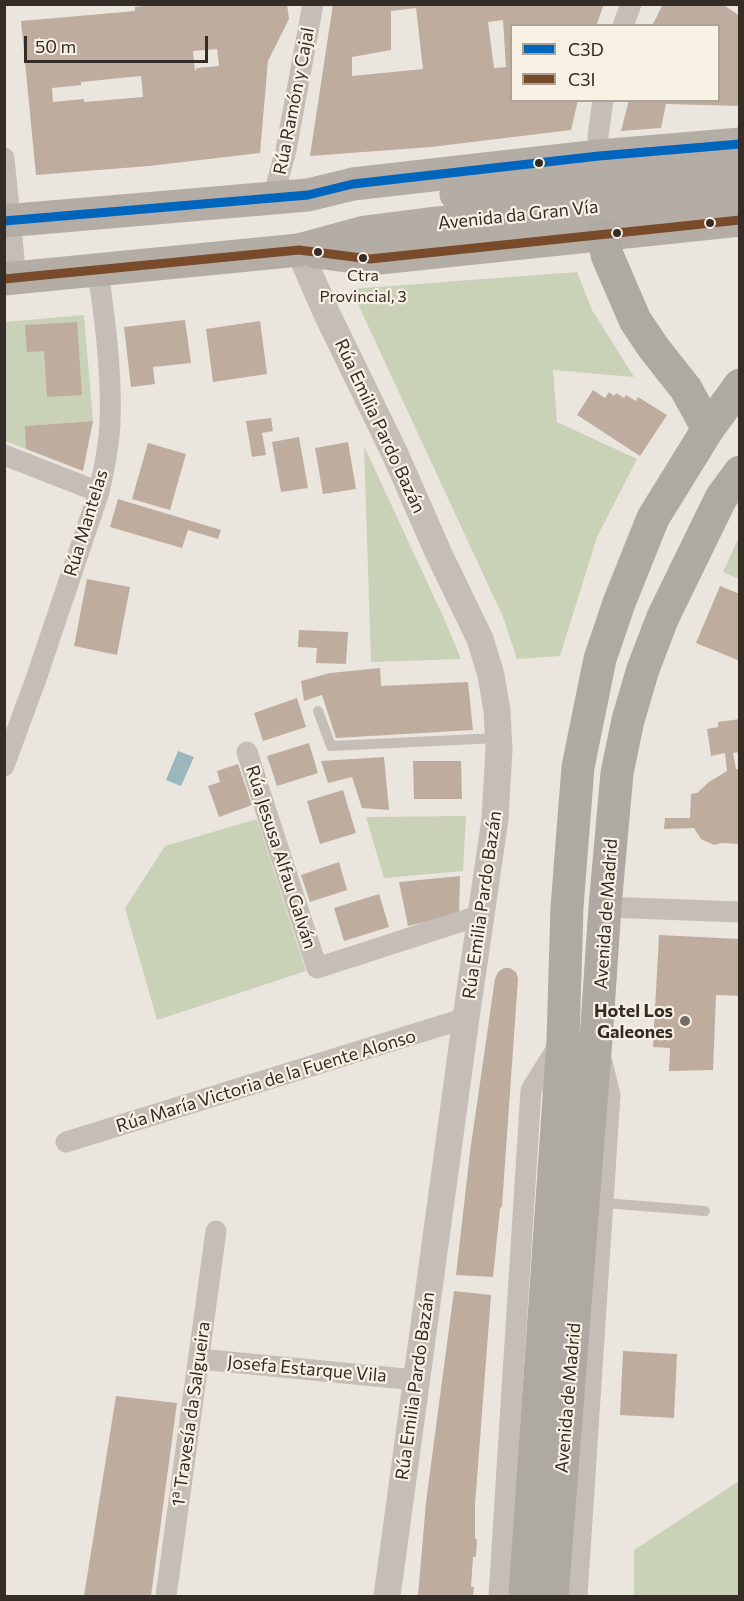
<!DOCTYPE html>
<meta charset="utf-8">
<style>
body{margin:0}
#map{position:relative;width:744px;height:1601px;overflow:hidden;background:#ebe6dd;font-family:Commissioner,sans-serif}
canvas{display:block}
.frame{position:absolute;inset:0;border:6px solid #342c26;pointer-events:none}
.legend{position:absolute;left:510px;top:24px;width:210px;height:78px;box-sizing:border-box;background:#f9f2e4;border:2px solid #aaa398;margin:0;padding:8px 10px;list-style:none;font-size:18px;color:#342c26}
.legend li{display:flex;align-items:center;gap:12px;height:30px}
.legend b{width:30px;border:2px solid #aaa398}
.scale{position:absolute;left:24px;top:36px;width:184px;height:27px;box-sizing:border-box;border:3px solid #342c26;border-top:0;padding-left:8px;font-size:18px;line-height:21px;white-space:nowrap;color:#342c26;-webkit-text-stroke:4px #f9f2e4;paint-order:stroke}
</style>
<div id="map">
<canvas width="744" height="1601"></canvas>
<div class="frame"></div>
<ul class="legend">
<li><b style="height:8px;background:#0065bd"></b>C3D</li>
<li><b style="height:8px;background:#7a4b2a"></b>C3I</li>
</ul>
<div class="scale">50 m</div>
</div>
<script>
const ctx = document.querySelector('canvas').getContext('2d');
ctx.lineJoin = 'round';
function fill(path, color) { ctx.fillStyle = color; ctx.fill(path, 'evenodd'); }
function stroke(path, color, width, dash) { ctx.strokeStyle = color; ctx.lineWidth = width; ctx.lineCap = dash ? 'butt' : 'round'; ctx.setLineDash(dash || []); ctx.stroke(path); }
function label(font, color, halo, rows, align = 'center') {
  ctx.font = font + ' Commissioner,sans-serif'; ctx.lineWidth = 4.5; ctx.setLineDash([]); ctx.textBaseline = 'middle'; ctx.strokeStyle = halo; ctx.fillStyle = color; for (const [text, x, y, turn = 0] of rows) {
    ctx.save(); ctx.translate(x, y); ctx.rotate((+turn || 0) * Math.PI / 180); ctx.textAlign = isNaN(turn) ? turn : align; if (halo) ctx.strokeText(text, 0, 0); ctx.fillText(text, 0, 0); ctx.restore();
  }
}
fill(new Path2D(`
 M577 272 592 310 634 377 553 370 557 422 637 459 597 537 560 656 517 659 503 617 351 289Z
 M84 315 93 421 26 426V449L5 441V322Z
 M364 446 442 614 461 659 371 662Z
 M739 537V579L723 572Z
 M466 816 463 871 384 878 366 817Z
 M257 819 306 971 157 1020 125 908 165 846Z
 M739 1481V1596H634V1550Z`), '#c9d1b7');
fill(new Path2D(`
 M178 751 194 757 181 786 166 780Z`), '#9ab8bc');
fill(new Path2D(`
 M162 4H287L289 19 268 61 260 153 149 166 36 175 21 21 135 11V7ZM217 49 219 66 197 68 195 71 193 51ZM141 76 143 97 84 102V99L53 102 52 88 81 85V82Z
 M333 4H604L596 26H512V100H578L571 130 431 147 310 156ZM416 8 423 69 352 76V57L391 50V11ZM503 20 506 67 494 68 488 22Z
 M663 4H722L740 16V106L666 104 661 128 621 131 629 100H718V26H652Z
 M185 320 191 363 153 367 155 384 131 387 124 327Z
 M260 321 267 374 213 382 206 329Z
 M77 322 82 395 47 397 44 351 27 352 25 325Z
 M593 390 605 398 609 392 614 396 616 393 624 398 626 395 636 401 638 397 667 415 640 456 577 415Z
 M271 418 273 431 262 433 266 455 252 457 246 421Z
 M93 421 83 471 26 449 25 426Z
 M299 437 308 488 281 492 272 442Z
 M348 442 356 489 323 494 315 448Z
 M148 443 186 454 170 510 132 499Z
 M118 499 221 530 218 539 188 530 182 548 110 527Z
 M87 579 130 587 117 655 74 646Z
 M720 586 740 594V661L696 643Z
 M299 630 348 632 346 664 316 663 317 648 298 647Z
 M380 668 381 686 468 682 473 730 336 738 322 695 304 701 301 681 330 673Z
 M297 698 306 727 263 741 254 713Z
 M740 719V752L733 753 736 769H740V844L722 843 714 845 701 839 694 828 664 829 665 818H690L691 794 697 793 709 782 727 771 725 753 711 756 707 729 718 727V722Z
 M309 743 318 773 277 786 267 756Z
 M384 757 389 810 362 808 352 777 328 783 321 761Z
 M413 761H461L462 799H414Z
 M238 764 252 805 219 817 208 786 220 782 217 771Z
 M343 790 356 833 320 844 307 801Z
 M339 862 347 890 310 902 301 875Z
 M460 876 459 914 408 926 399 882Z
 M379 894 389 927 344 941 334 908Z
 M659 935 740 939V996L716 995 713 1070 669 1071 670 1048 653 1047Z
 M504 968H510L516 972 518 979 502 1206 500 1209 493 1277 456 1275 470 1152 495 979 498 972Z
 M454 1291 491 1295 475 1505V1539H477L476 1557H473L471 1587H474L473 1596H418L426 1502Z
 M623 1351 677 1354 674 1418 620 1415Z
 M116 1396 177 1403 151 1596H84Z`), '#beac9f');
stroke(new Path2D(`
 M318 711 331 746 498 738
 M604 1203 705 1211`), '#c4beb7', 10);
stroke(new Path2D(`
 M623 26 631 4
 M599 156 598 136 603 100
 M4 158 16 278
 M273 197 286 150 313 4
 M4 455 99 492
 M247 752 317 968 481 915
 M4 766 37 676 99 492C104 470 109 447 110 423 112 373 105 320 98 271
 M605 907 740 912
 M66 1142 466 1018
 M199 1359 416 1380
 M166 1596 216 1231
 M499 1596 531 1090 559 1045
 M577 1596 610 1095 602 1062`), '#c4beb7', 21);
stroke(new Path2D(`
 M299 250 326 312 395 454 438 552 480 639 491 675 497 711 499 749 495 819 466 1018 387 1596`), '#c4beb7', 27);
stroke(new Path2D(`
 M456 194 740 169
 M4 221 308 195 353 184 599 156 740 144
 M316 252 370 259 740 220
 M4 279 299 250 365 232 428 224 740 193`), '#b3ada6', 33);
stroke(new Path2D(`
 M604 234 607 255 635 320 653 347 686 389 708 429
 M525 1596 563 1040 567 907 578 767 600 659 619 603 653 518 708 429 740 385
 M552 1596 596 1039 605 907 617 773 628 720 643 669 663 617 721 498 740 472`), '#aea9a2', 33);
stroke(new Path2D(`
 M4 221 308 195 353 184 599 156 740 144`), '#0065bd', 9);
stroke(new Path2D(`
 M4 279 299 250 370 259 740 220`), '#7a4b2a', 9);
for (const [x, y, r, color] of [
 [539,163,5,"#342c26"],
 [710,223,5,"#342c26"],
 [617,233,5,"#342c26"],
 [318,252,5,"#342c26"],
 [363,258,5,"#342c26"],
 [685,1021,6,"#746d66"]
]) { const dot = new Path2D(); dot.arc(x, y, r, 0, 2 * Math.PI); ctx.fillStyle = color; ctx.fill(dot); stroke(dot, '#f9f2e4', 2); }
label('16px', '#342c26', '#f9f2e4', [
 ["Ctra",363,276],
 ["Provincial, 3",363,297]
]);
label('18px', '#342c26', '#f9f2e4', [
 ["Rúa Ramón y Cajal",294,101,-79],
 ["Avenida da Gran Vía",518,215,-6],
 ["Rúa Emilia Pardo Bazán",380,426,65],
 ["Rúa Mantelas",86,523,-73],
 ["Rúa Jesusa Alfau Galván",281,857,72],
 ["Rúa Emilia Pardo Bazán",482,905,-82],
 ["Avenida de Madrid",606,914,-86],
 ["Rúa María Victoria de la Fuente Alonso",266,1081,-17],
 ["Josefa Estarque Vila",307,1369,5],
 ["Rúa Emilia Pardo Bazán",415,1386,-82],
 ["Avenida de Madrid",568,1398,-85],
 ["1ª Travesía da Salgueira",191,1414,-82]
]);
label('bold 18px', '#342c26', '#f9f2e4', [
 ["Hotel Los",673,1011],
 ["Galeones",673,1032]
], 'right');
</script>
